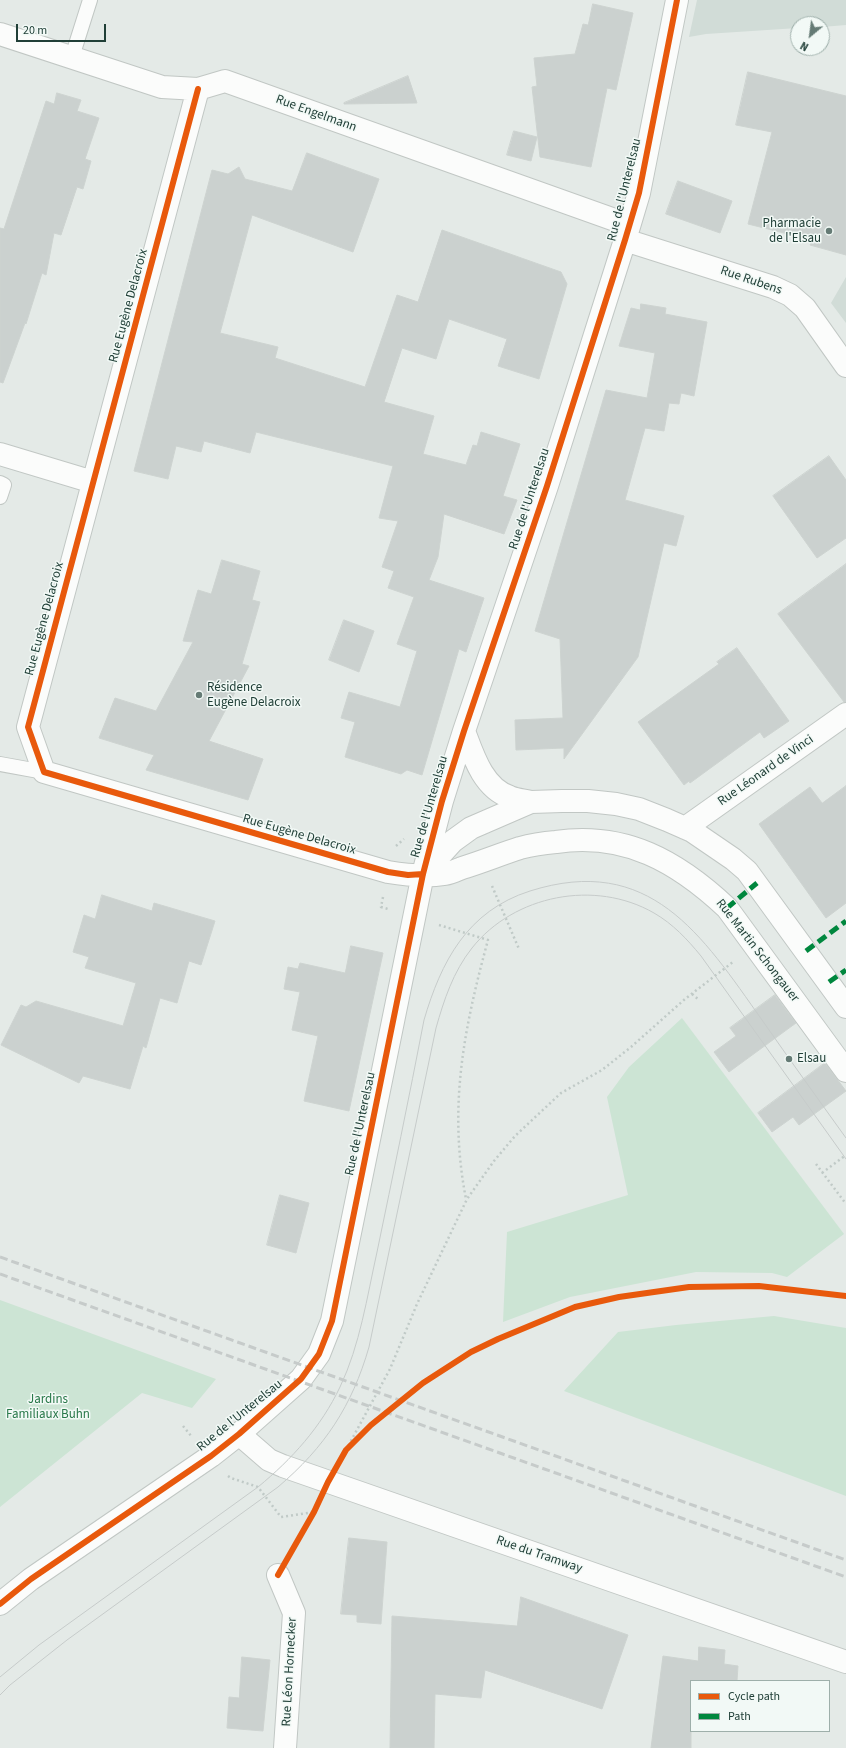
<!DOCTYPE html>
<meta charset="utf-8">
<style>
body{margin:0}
#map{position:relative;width:846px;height:1748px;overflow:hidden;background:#e4eae7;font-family:"Source Sans 3",sans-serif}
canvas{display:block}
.legend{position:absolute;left:690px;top:1680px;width:140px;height:52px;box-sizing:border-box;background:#f2f9f6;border:1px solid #9eafaa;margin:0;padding:5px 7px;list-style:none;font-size:12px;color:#203f37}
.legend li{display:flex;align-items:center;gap:8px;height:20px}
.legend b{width:20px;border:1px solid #9eafaa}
.north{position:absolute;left:790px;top:16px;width:40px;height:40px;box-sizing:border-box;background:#f2f9f6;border:1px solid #9eafaa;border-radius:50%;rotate:209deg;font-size:11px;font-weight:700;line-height:16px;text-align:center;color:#203f37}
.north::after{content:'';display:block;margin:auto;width:14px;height:18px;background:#657b75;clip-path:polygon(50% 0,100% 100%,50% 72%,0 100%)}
.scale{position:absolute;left:16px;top:24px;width:90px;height:18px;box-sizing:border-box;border:2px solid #203f37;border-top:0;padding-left:5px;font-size:12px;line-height:14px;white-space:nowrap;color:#203f37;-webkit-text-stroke:3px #f2f9f6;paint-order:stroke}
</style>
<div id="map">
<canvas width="846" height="1748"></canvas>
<ul class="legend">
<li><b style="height:5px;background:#e8590c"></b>Cycle path</li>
<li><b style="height:5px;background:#00873e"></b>Path</li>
</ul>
<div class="north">N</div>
<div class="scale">20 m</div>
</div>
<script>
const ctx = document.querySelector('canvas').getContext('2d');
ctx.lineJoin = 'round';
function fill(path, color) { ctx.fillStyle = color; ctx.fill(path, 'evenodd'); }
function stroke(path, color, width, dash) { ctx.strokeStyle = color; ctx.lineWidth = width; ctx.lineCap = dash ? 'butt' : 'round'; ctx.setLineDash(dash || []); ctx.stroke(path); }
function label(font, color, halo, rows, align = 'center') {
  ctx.font = font + ' "Source Sans 3",sans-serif'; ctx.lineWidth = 3; ctx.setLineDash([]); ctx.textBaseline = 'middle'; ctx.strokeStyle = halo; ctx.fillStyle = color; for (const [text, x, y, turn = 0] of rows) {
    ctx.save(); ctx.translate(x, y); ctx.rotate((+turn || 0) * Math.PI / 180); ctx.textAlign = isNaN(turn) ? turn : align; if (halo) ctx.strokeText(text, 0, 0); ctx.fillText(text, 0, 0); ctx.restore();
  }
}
fill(new Path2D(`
 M697 0H846V25L822 27V24H798V28L706 34 689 37Z
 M846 277V323L831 303Z`), '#d1dcd7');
fill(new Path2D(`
 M682 1018 844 1234 787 1277 772 1273 696 1272 570 1297 503 1322 507 1232 628 1195 607 1097 629 1067Z
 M0 1300 216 1379 192 1408 142 1393 0 1507Z
 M774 1316 846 1328V1496L564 1391 618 1332 676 1325Z`), '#cce4d4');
const building = new Path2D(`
 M593 4 633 13 616 90 607 88 591 167 540 157 532 87 537 86 534 58 575 54 583 24 588 25Z
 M748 72 846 96V255L810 245 811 243 796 238V236L748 224 772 132 736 125Z
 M408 76 417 103 344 104V103Z
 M57 93 81 100 77 111 99 118 85 159 91 161 83 189 77 187 61 235 54 233 46 275 42 273 26 324 25 323 3 383 0 382V228L4 229 46 101 54 104Z
 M514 131 537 137 531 161 507 155Z
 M307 153 379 179 353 252 252 215 220 333 278 347 275 358 365 387 397 295 418 302 442 230 561 272 567 284 539 379 498 366 507 339 449 319 436 359 402 348 384 402 434 416 423 454 466 465 473 445 477 446 481 432 520 444 503 496 517 500 504 534 444 514 438 557 429 580 484 598 466 652 459 649 422 775 407 770 401 774 345 757 355 722 341 718 349 692 400 707 417 651 397 644 414 597 388 588 394 571 382 567 398 521 379 518 393 466 256 432 250 453 204 441 201 452 176 446 168 479 134 471 212 170 228 174 239 167 245 179 292 191Z
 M678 181 732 201 720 233 666 214Z
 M641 304 666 308 665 314 707 322 694 396 681 393 679 404 669 403 664 431 645 428 625 500 684 516 676 546 664 543 638 657 564 759V748L516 750 515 720 563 718 560 639 535 631 606 390 647 398 655 353 619 346 631 308 640 310Z
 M829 456 846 480V538L817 558 773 496Z
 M222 560 260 571 252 600 260 602 242 664 249 666 209 741 263 759 248 800 146 770 154 755 99 738 115 698 156 711 193 642 183 641 198 590 211 594Z
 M846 564V702H844L778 614Z
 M344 620 374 631 359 672 329 660Z
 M737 648 789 721 764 738 760 732 690 783 689 781 684 785 638 722 719 664 717 662Z
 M846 786V903L826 918 759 824 810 787 822 803Z
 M102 895 152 911 154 903 215 921 201 965 189 961 177 1003 160 998 146 1048 143 1046 130 1089 83 1076 79 1083 1 1045 21 1005 26 1007 36 1001 123 1026 136 983 85 968 89 957 73 952 84 915 95 919Z
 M351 946 383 953 349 1111 304 1101 318 1036 292 1030 300 992 284 989 288 967 298 969 300 963 345 973Z
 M775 995 796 1023 729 1072 714 1052 736 1036 730 1028Z
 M825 1063 846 1091 799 1125 793 1117 772 1132 758 1113Z
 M280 1195 309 1203 296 1253 267 1245Z
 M349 1538 387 1542 381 1624 357 1622V1615L341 1614Z
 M521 1597 628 1635 602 1709 485 1670 481 1698 435 1694 434 1748H390L392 1616 517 1626Z
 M699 1647 725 1650 724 1664 738 1666 737 1681H691V1748H651L663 1656 698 1661Z
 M242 1657 270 1660 263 1731 227 1728 229 1697 239 1698Z`);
fill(building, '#cbd1cf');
stroke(building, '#cdd3d0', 1);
const lane = new Path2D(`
 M72 57 90 0
 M0 483 4 485 0 497
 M0 764 44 772`);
const street = new Path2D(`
 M0 34 162 87 198 89 225 81 629 225
 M198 89 28 727 44 772 388 872C406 875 426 877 445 874 451 873 457 870 462 868 482 862 501 854 520 848 531 845 544 843 556 842 625 832 677 861 727 908L846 1071
 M625 240 773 287 790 295 805 308 846 366
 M0 454 93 482
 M464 731C473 755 483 788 510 797 517 800 524 800 531 802
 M685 828 846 714
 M425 872 453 841 471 828 531 802 562 801H588L616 804 639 809 667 820 692 831 733 859 747 871 846 1007
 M239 1434 269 1460 283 1466 846 1662
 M278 1575 294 1613 285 1748
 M0 1604 31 1579 211 1456 239 1434 301 1379 319 1354 332 1321 423 874 442 801 464 731 547 486 625 240 639 193 677 0`);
stroke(lane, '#c1c7c4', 16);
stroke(street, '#c1c7c4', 24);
stroke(new Path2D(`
 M396 846 404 839
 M492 886 519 949
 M383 897 381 907 388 909
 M439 925 488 940C464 1028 448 1107 466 1199
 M692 994 698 999
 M816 1164 846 1204
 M822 1173 846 1155
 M183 1426 192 1437
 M346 1450 390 1369 417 1304 467 1199 494 1161 515 1136 561 1093 602 1070 631 1047 685 999 733 962
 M228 1476 231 1478 258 1487 281 1517 314 1512`), '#c0cac7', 2.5, [2, 3]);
stroke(lane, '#fbfcfb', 14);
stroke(street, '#fbfcfb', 22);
stroke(new Path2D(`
 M0 1677 39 1645 258 1487C292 1459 321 1427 340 1387 360 1345 367 1297 377 1252 393 1175 409 1098 424 1020 441 962 467 911 530 891 650 853 702 935 762 1020 790 1060 818 1099 846 1138
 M0 1695 10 1685 67 1640 278 1487C325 1447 352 1406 369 1347L436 1028C444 1000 453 972 472 948 514 895 595 879 654 913 673 924 687 939 701 956L846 1159`), '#c6cbca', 1);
stroke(new Path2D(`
 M0 1257 846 1560
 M0 1274 846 1577`), '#c6cbca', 3, [8, 4]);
stroke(new Path2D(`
 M727 908 757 883
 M806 951 846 921
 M829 982 846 970`), '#00873e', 5, [10, 5]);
stroke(new Path2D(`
 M198 89 28 727 44 772 388 872 408 875 423 874
 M278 1575 314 1512 328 1482 346 1450 371 1425 423 1383 471 1352 498 1339 575 1307 619 1297 689 1287 759 1286 846 1296
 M0 1604 31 1579 211 1456 239 1434 301 1379 319 1354 332 1321 423 874 442 801 464 731 547 486 625 240 639 193 677 0`), '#e8590c', 6);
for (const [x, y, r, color] of [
 [829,231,4,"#657b75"],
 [199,695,4,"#657b75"],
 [789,1059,4,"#657b75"]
]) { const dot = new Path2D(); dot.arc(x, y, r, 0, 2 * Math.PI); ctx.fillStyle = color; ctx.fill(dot); stroke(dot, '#f2f9f6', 1.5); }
label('13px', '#203f37', '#f2f9f6', [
 ["Rue Engelmann",316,114,20],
 ["Rue de l'Unterelsau",625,190,-76],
 ["Rue Rubens",751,281,19],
 ["Rue Eugène Delacroix",129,306,-75],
 ["Rue de l'Unterelsau",530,499,-72],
 ["Rue Eugène Delacroix",45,619,-75],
 ["Rue Léonard de Vinci",766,771,-35],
 ["Rue de l'Unterelsau",430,807,-74],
 ["Rue Eugène Delacroix",299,835,16],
 ["Rue Martin Schongauer",757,951,52],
 ["Rue de l'Unterelsau",361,1124,-78],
 ["Rue de l'Unterelsau",240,1416,-39],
 ["Rue du Tramway",539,1555,19],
 ["Rue Léon Hornecker",290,1672,-87]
]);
label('13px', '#203f37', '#f2f9f6', [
 ["Pharmacie",821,224,"right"],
 ["de l'Elsau",821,239,"right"],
 ["Résidence",207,688],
 ["Eugène Delacroix",207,703],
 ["Elsau",797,1059]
], 'left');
label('13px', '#287849', '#f2f9f6', [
 ["Jardins",48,1400],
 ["Familiaux Buhn",48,1415]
]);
</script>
